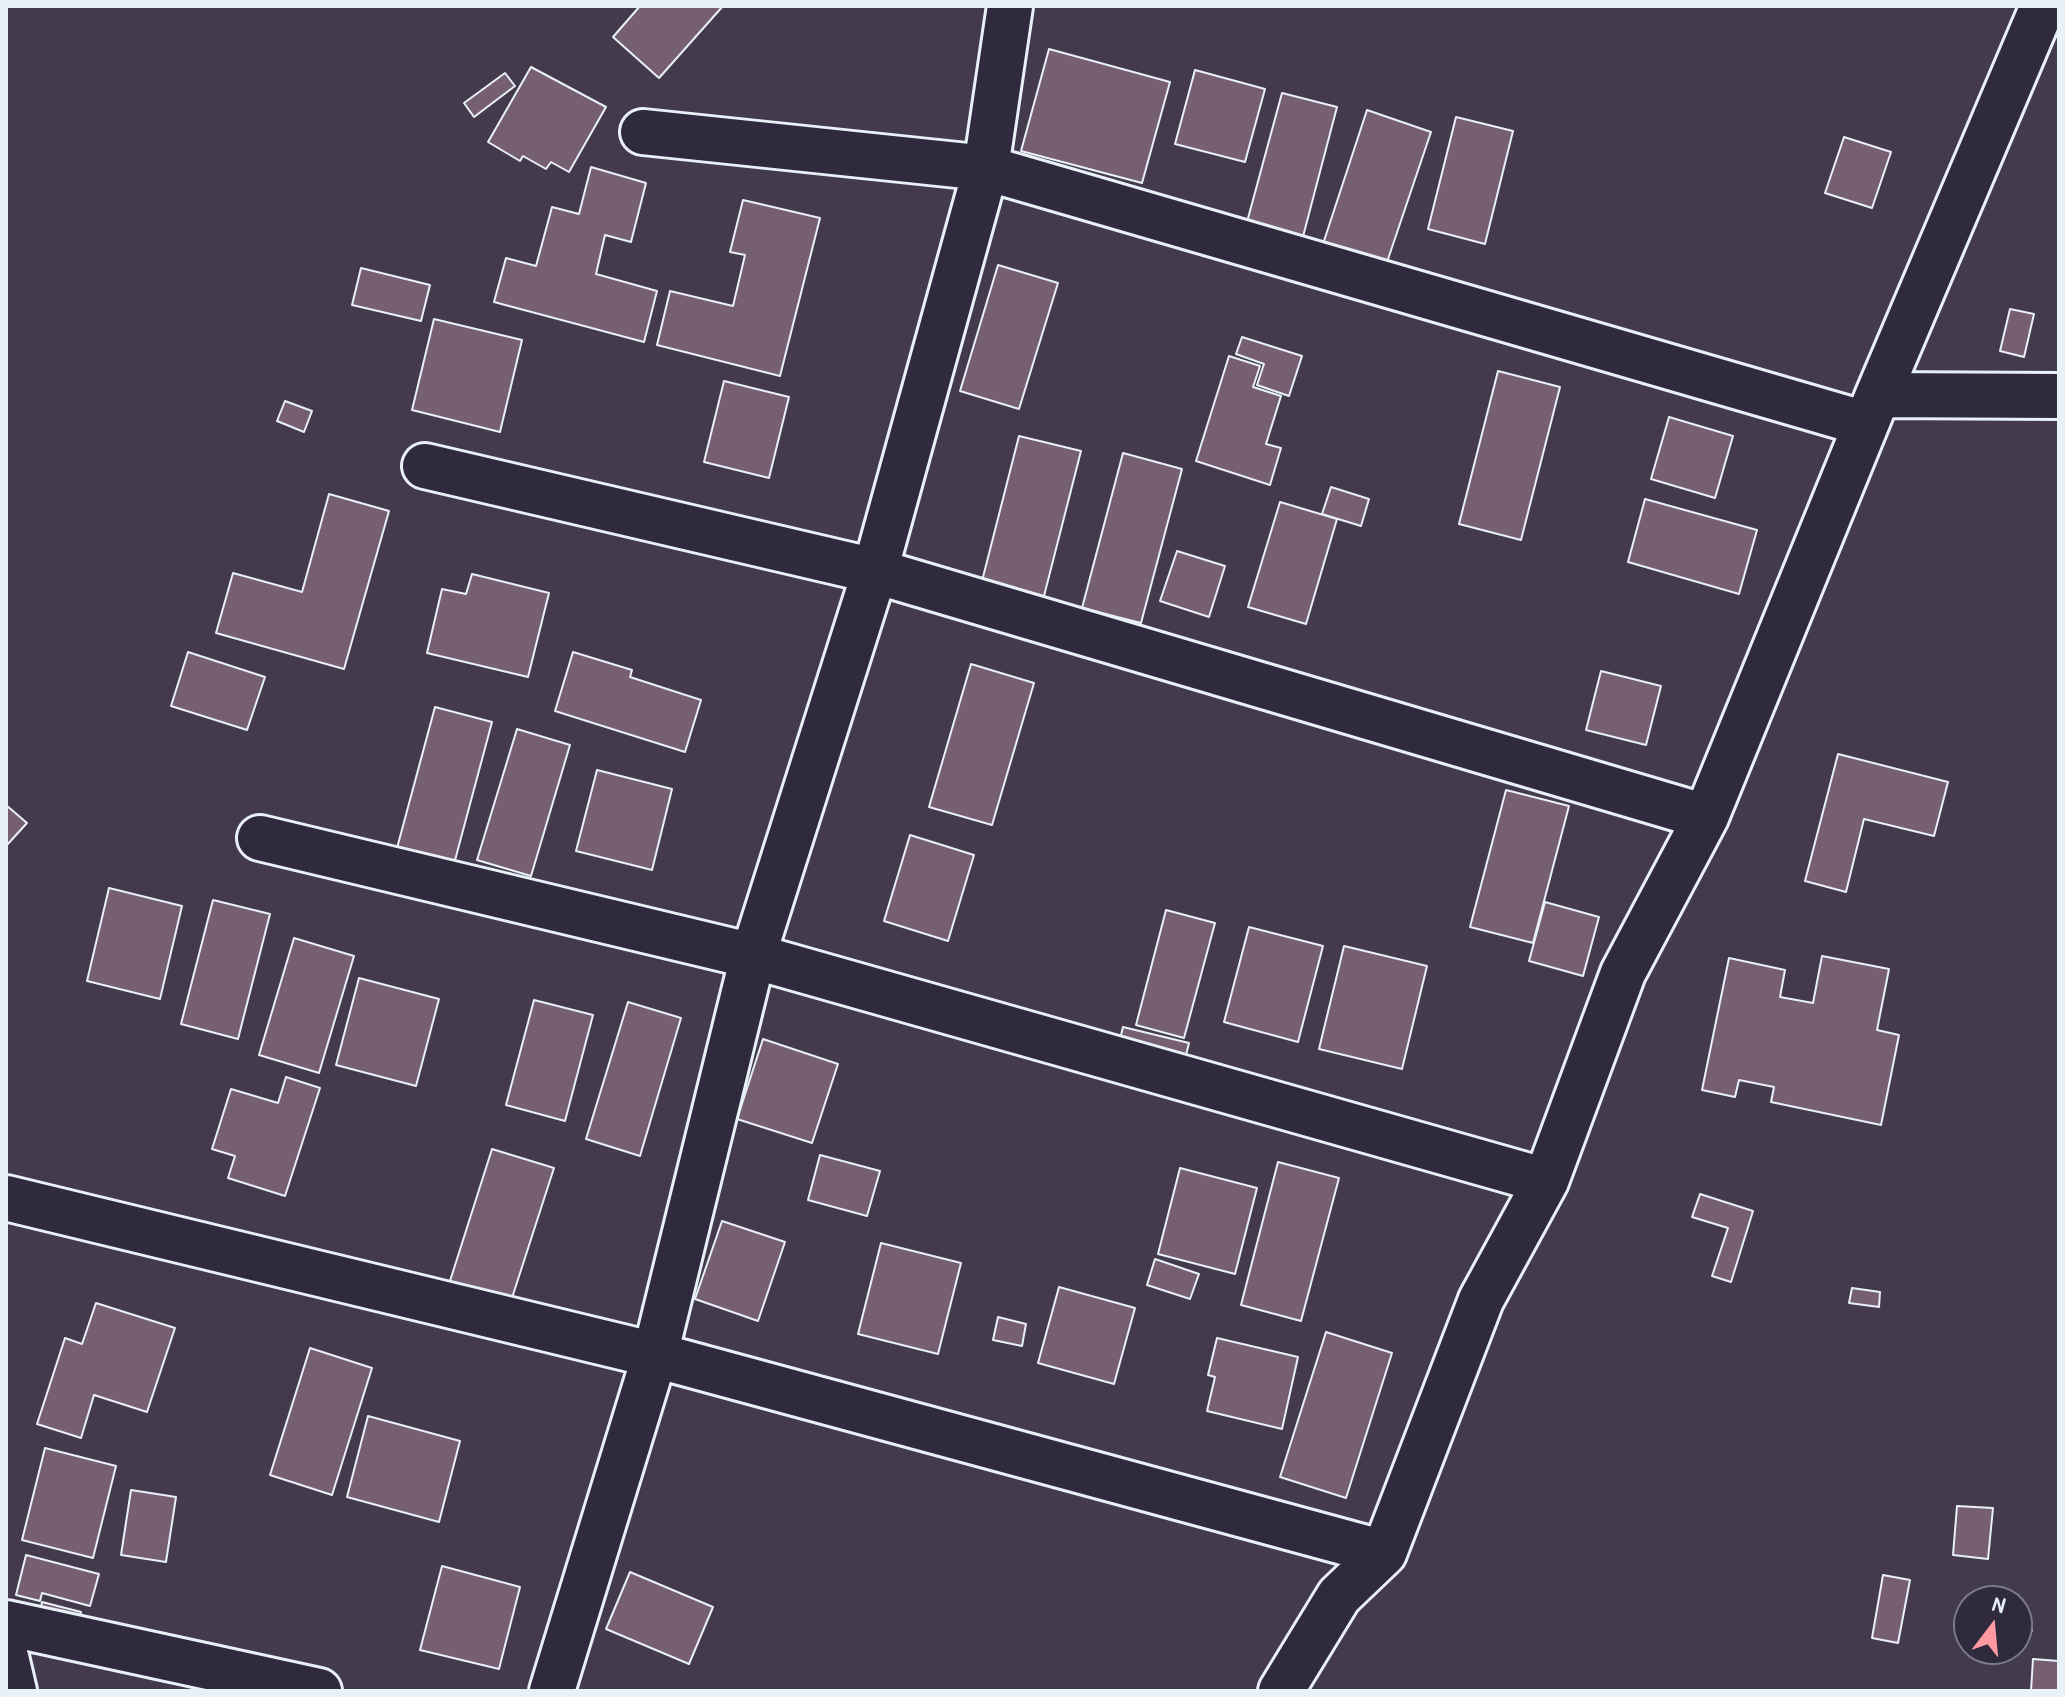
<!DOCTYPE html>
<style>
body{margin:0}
#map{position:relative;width:2065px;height:1697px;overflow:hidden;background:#443a4d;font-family:"Patrick Hand",sans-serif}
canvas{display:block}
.frame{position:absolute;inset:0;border:8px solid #e8f1f8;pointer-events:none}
.north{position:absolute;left:1953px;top:1585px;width:80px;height:80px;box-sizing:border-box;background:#2f2a3d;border:2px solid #797a88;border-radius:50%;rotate:16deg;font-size:22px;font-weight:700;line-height:32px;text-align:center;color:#e8f1f8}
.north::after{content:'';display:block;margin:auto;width:28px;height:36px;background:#ff9aa2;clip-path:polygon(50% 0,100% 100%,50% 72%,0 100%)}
</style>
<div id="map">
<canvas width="2065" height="1697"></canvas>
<div class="frame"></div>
<div class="north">N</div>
</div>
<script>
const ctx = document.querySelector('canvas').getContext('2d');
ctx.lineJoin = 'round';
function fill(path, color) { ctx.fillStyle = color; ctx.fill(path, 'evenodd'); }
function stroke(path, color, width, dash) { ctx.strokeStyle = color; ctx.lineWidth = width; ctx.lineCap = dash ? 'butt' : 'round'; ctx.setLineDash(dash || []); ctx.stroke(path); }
const building = new Path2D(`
 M640 6H723L659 78 613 37Z
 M1049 49 1170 82 1142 183 1021 151Z
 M531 67 606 107 569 172 551 162 546 169 523 156 520 161 488 142Z
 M1195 70 1265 89 1245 162 1175 144Z
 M505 73 515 86 474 117 464 103Z
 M1282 93 1337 107 1300 248 1244 233Z
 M1367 110 1431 132 1384 271 1321 250Z
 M1456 117 1513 131 1485 244 1428 229Z
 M1844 137 1891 152 1872 208 1825 193Z
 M591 167 646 183 631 242 605 235 596 274 657 291 644 342 494 302 506 258 536 266 552 207 579 214Z
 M743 200 820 218 780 376 657 345 670 291 733 306 745 255 730 252Z
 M998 265 1058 283 1019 409 960 391Z
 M361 268 430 285 421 321 352 305Z
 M2010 309 2034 314 2024 357 2000 351Z
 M434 319 522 340 500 432 412 410Z
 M1242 337 1302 356 1289 396 1257 385 1264 364 1236 354Z
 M1229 356 1260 366 1253 387 1281 396 1266 444 1281 448 1270 485 1196 461Z
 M1498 371 1560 387 1521 540 1459 524Z
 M724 381 789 397 769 478 704 462Z
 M285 401 312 411 304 432 277 421Z
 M1669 417 1733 436 1715 498 1651 479Z
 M1019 436 1081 451 1044 596 982 581Z
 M1123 453 1182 469 1141 623 1082 608Z
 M1331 487 1369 499 1361 526 1322 514Z
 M329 494 389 511 344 669 216 633 233 573 302 592Z
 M1645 499 1757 530 1739 594 1628 562Z
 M1280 502 1337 519 1306 624 1248 607Z
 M1177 551 1225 566 1209 617 1160 601Z
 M472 574 549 593 528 677 427 653 442 589 466 594Z
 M188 652 265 677 247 730 171 706Z
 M573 652 632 670 630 677 701 700 685 752 555 711Z
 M971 664 1034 683 992 825 929 807Z
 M1601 671 1661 686 1646 745 1586 730Z
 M435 707 492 722 454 864 397 848Z
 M517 729 570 745 531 876 477 860Z
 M1838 754 1948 782 1934 836 1864 819 1846 892 1805 881Z
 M597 770 672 789 652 870 576 851Z
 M1506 790 1569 806 1533 943 1470 927Z
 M6 805 27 823 6 846Z
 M910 835 974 855 948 941 884 921Z
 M109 888 182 906 160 999 87 981Z
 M213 900 270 914 238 1039 181 1024Z
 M1545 902 1599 917 1583 976 1529 961Z
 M1166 910 1215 923 1184 1038 1136 1025Z
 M1249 927 1323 946 1298 1042 1224 1022Z
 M294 938 354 956 319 1073 259 1055Z
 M1344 946 1427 966 1402 1069 1319 1049Z
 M1822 956 1889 969 1877 1030 1899 1035 1881 1125 1771 1102 1774 1087 1739 1080 1735 1097 1702 1090 1729 958 1785 970 1780 997 1813 1003Z
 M359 978 439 999 416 1086 336 1065Z
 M534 1000 593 1015 565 1121 506 1105Z
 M628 1002 681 1018 640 1156 586 1139Z
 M1123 1027 1189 1043 1184 1063 1118 1047Z
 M763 1039 838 1064 812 1143 737 1119Z
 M286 1077 320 1088 285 1196 228 1178 235 1156 212 1149 231 1089 278 1103Z
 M492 1149 554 1168 511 1301 450 1281Z
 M820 1155 880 1171 867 1216 808 1200Z
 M1278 1162 1339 1178 1301 1321 1241 1305Z
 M1180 1168 1257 1188 1235 1274 1158 1254Z
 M1700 1194 1753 1211 1731 1282 1712 1276 1728 1228 1692 1217Z
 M722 1221 785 1242 758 1321 695 1299Z
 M881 1243 961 1263 938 1354 858 1334Z
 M1155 1259 1199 1274 1190 1299 1147 1285Z
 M1059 1287 1135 1308 1114 1384 1038 1363Z
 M1852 1288 1880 1292 1879 1307 1849 1303Z
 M96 1303 175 1328 147 1412 94 1395 81 1438 37 1424 65 1338 82 1344Z
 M998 1317 1026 1324 1022 1346 993 1340Z
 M1326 1332 1392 1353 1346 1498 1280 1477Z
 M1217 1338 1298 1357 1282 1429 1207 1411 1215 1377 1208 1375Z
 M310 1348 372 1368 332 1495 270 1475Z
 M368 1416 460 1441 439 1522 347 1497Z
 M45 1448 116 1466 93 1558 22 1540Z
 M131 1490 176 1497 166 1562 121 1555Z
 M1957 1506 1993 1508 1988 1559 1953 1555Z
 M26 1555 99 1574 90 1606 42 1593 40 1601 16 1595Z
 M442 1566 520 1587 499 1669 420 1650Z
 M630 1572 713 1607 689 1664 606 1629Z
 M1883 1575 1910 1580 1898 1643 1872 1638Z
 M42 1602 81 1612 77 1631 38 1621Z
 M2017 1623 2032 1630 2025 1647 2017 1644Z
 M2033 1659 2059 1661V1691H2031Z`);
fill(building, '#765f72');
stroke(building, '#e8f1f8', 2);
const minor = new Path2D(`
 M643 132 986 168 1866 424
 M1878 395 2059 396
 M425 466 875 571 1706 817
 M260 838 753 956 1546 1181
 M6 1198 655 1355 1384 1553
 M6 1623 319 1691
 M6 1657 14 1691
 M552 1691 655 1355 753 956 875 571 986 168 1010 6
 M1281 1691 1339 1596 1384 1553 1481 1300 1546 1181 1623 973 1706 817 1878 395 2043 6`);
stroke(minor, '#e8f1f8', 50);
stroke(minor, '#2f2a3d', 44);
</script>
